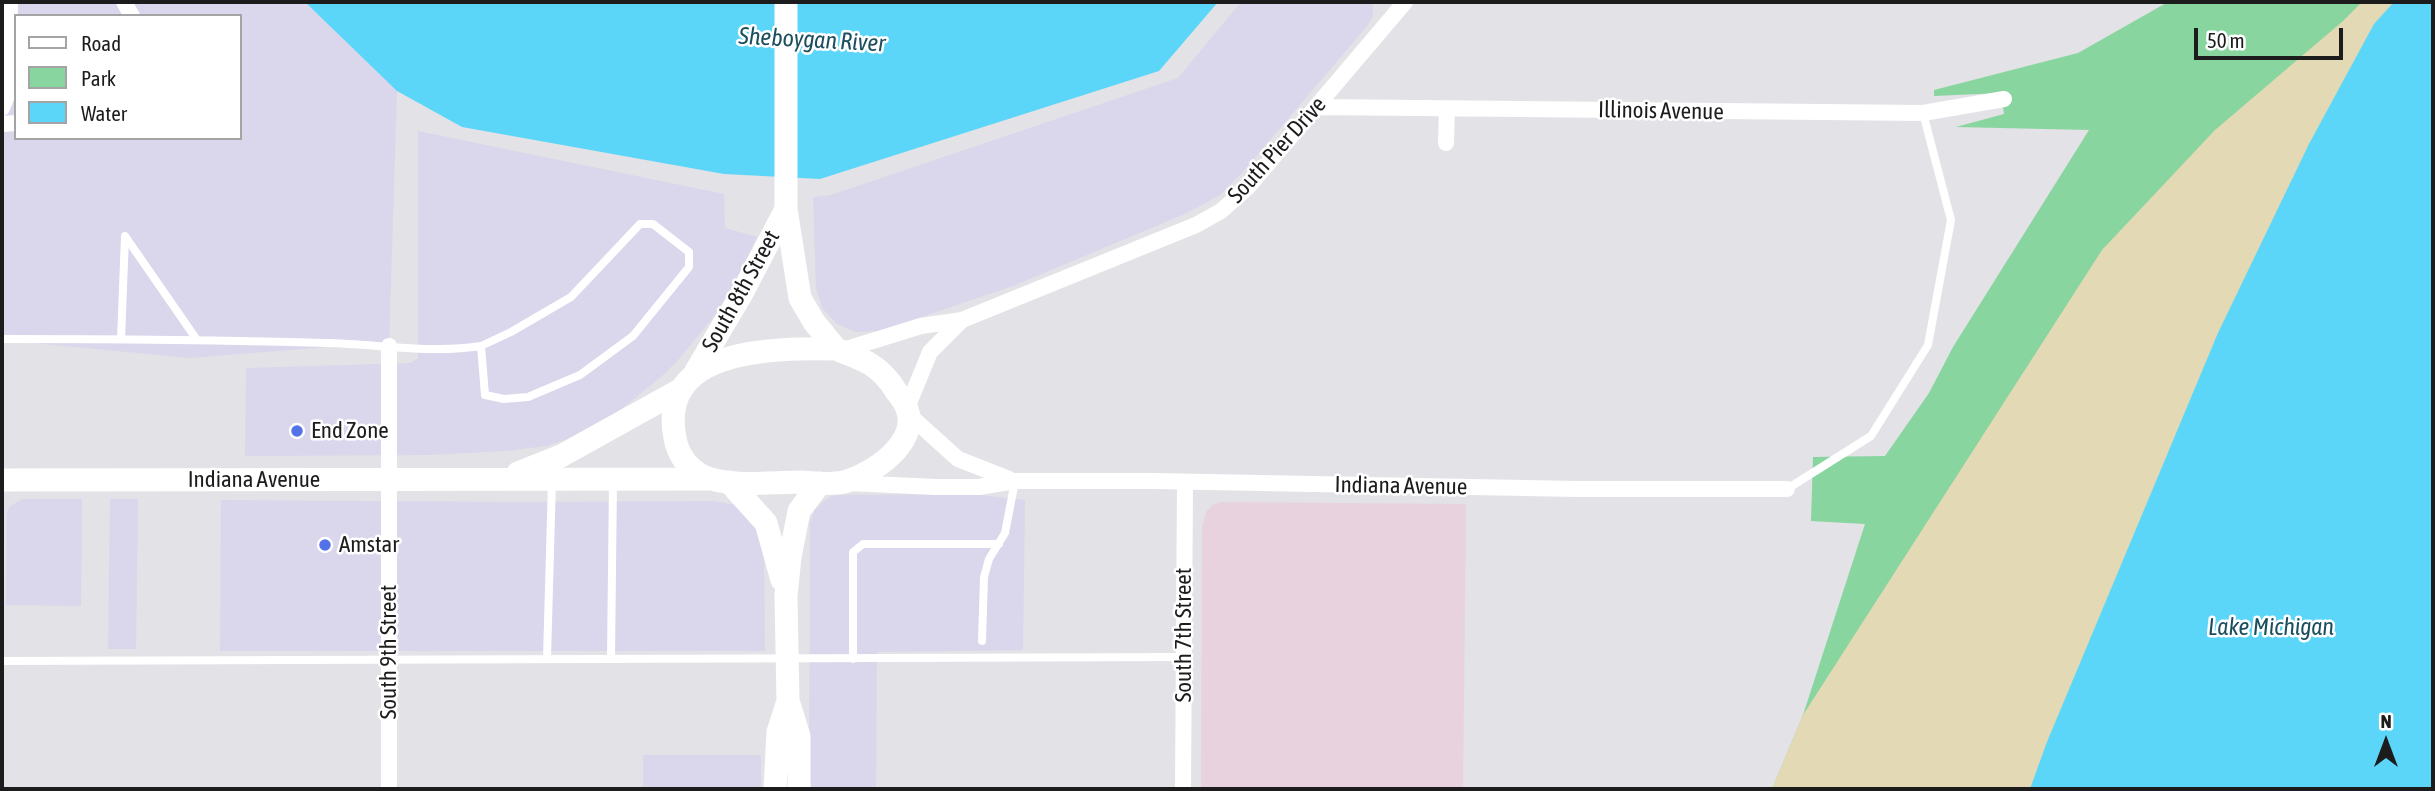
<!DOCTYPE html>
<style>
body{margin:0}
#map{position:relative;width:2435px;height:791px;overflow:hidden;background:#e3e2e6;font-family:"Asap Condensed",sans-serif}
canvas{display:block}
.frame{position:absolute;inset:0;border:4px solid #1c1c1d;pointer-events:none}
.legend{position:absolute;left:14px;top:14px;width:228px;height:126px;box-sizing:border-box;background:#fff;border:2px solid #a4a4a5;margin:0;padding:9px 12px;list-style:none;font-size:21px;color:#1c1c1d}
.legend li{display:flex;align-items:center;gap:14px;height:35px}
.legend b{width:35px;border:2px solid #a4a4a5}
.north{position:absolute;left:2351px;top:707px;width:70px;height:70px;-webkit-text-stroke:5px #fff;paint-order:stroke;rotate:0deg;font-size:19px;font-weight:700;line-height:28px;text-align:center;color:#1c1c1d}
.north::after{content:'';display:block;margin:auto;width:24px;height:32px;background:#1c1c1d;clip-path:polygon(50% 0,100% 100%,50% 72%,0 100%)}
.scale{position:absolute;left:2194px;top:28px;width:149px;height:32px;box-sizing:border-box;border:4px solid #1c1c1d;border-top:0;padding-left:9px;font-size:21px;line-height:24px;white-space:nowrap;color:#1c1c1d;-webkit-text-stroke:5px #fff;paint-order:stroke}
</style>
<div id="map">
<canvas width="2435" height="791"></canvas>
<div class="frame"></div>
<ul class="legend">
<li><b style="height:9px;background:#fff"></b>Road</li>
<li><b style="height:19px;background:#88d5a0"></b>Park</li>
<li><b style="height:19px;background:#5bd6f9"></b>Water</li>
</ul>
<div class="north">N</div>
<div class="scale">50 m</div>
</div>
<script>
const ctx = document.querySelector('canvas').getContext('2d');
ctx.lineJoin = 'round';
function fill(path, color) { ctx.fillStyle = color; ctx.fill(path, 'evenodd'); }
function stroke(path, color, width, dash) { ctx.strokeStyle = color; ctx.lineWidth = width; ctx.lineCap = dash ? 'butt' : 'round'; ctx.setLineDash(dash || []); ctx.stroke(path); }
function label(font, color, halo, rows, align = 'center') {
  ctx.font = font + ' "Asap Condensed",sans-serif'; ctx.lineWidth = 5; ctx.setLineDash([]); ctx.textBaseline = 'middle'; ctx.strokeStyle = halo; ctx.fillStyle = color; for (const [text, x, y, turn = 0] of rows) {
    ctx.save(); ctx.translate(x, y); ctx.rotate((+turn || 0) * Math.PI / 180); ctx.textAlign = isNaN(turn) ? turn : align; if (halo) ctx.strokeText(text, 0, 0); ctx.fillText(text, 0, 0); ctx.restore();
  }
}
fill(new Path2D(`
 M2 2H305L397 91 389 346 365 344 190 358 2 340ZM16 16H240V138H16Z
 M1241 2H1373V16L1368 25 1241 174 1220 195 1187 213 1013 286 880 331 856 332 837 324 823 309 816 288 813 197 831 195 1178 78Z
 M418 131 724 194 725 228 757 237 737 279 719 310 680 358 662 376 619 411 568 439 546 446 506 451 428 455 245 456 246 368 411 363 418 358Z
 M969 494 1025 500 1023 650 877 652 876 789H809L810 523 815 509 831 496 839 495Z
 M22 499H82L81 606 6 605 7 514 9 507Z
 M110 499H138L136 649H108Z
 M221 500 520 502 712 501 736 505 755 524 764 546 765 651H220Z
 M643 755H761V789H643Z`), '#dad6eb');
fill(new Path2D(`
 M1222 502 1466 504 1463 789H1201L1202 528 1206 512 1214 504Z`), '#e8d2de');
fill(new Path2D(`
 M2168 2H2394L2374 24 2309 144 2218 333 2047 742 2030 789H1772L1803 715 1865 524 1811 521 1813 457 1885 456 1929 393 1953 347 2089 130 1956 127 2004 114 2001 93 1934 96V90L2078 53Z`), '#88d5a0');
fill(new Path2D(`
 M2362 2H2394L2374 24 2309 144 2218 333 2047 742 2030 789H1772L1803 715 2102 250 2215 130 2343 21Z`), '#e3d9b4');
fill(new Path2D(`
 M305 2H1218L1159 71 820 179 724 174 462 127 397 91Z
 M2394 2H2433V789H2030L2047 742 2218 333 2309 144 2374 24Z`), '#5bd6f9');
stroke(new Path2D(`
 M2 339C110 339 218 340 327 343 377 344 431 354 481 346L485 395 504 399 528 397 580 375 633 336 689 267V252L653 224H640L571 297 511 332 481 346
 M121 339 125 236 197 340
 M1787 489 1871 436 1928 345 1951 220 1923 113
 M982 641 984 577 989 559 1005 533 1015 481
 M547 658 552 481
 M611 658 613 481
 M853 659V552L863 544H999
 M2 661 1183 657`), '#fff', 8);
stroke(new Path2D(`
 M124 2 132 16
 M1317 107 1923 113 2004 99
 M2 108 8 93 10 2
 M2 124 16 123
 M1446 143 1447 109
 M389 346V789
 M840 351 921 326 962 320 1196 225 1221 211 1248 187 1405 2
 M907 408 930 352 962 320
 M908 414 958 459 1009 479
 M848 483 936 487H979L1015 481H1154L1578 489H1787
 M1183 789 1185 482`), '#fff', 16);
stroke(new Path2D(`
 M786 2V209L800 298 814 322 836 349
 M836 349C847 354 860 358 870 364 880 370 890 381 896 391 900 396 905 402 907 409 920 443 871 475 844 482 831 485 815 483 802 482 772 482 741 487 711 479 692 474 678 457 675 438 657 347 775 348 836 349Z
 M696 371 741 295 786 209
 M518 473 561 456 678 391
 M2 480 709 479
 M729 482 766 523 782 580
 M775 789 778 732 788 701
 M799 789V736L788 701 786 596 790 557 799 511 820 483`), '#fff', 23);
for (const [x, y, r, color] of [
 [297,431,7,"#5372e7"],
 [325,545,7,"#5372e7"]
]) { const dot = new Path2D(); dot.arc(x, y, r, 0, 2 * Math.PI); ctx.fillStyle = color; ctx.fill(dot); stroke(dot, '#fff', 2.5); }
label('23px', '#1c1c1d', '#fff', [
 ["Illinois Avenue",1661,111,1],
 ["South Pier Drive",1277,150,-48],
 ["South 8th Street",741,291,-61],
 ["Indiana Avenue",254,480],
 ["Indiana Avenue",1401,486,1],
 ["South 7th Street",1184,635,-90],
 ["South 9th Street",389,652,-90]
]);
label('23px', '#1c1c1d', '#fff', [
 ["End Zone",311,431],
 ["Amstar",339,545]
], 'left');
label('italic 24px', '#1b4f5e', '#fff', [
 ["Sheboygan River",812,40,3],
 ["Lake Michigan",2271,627]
]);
</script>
